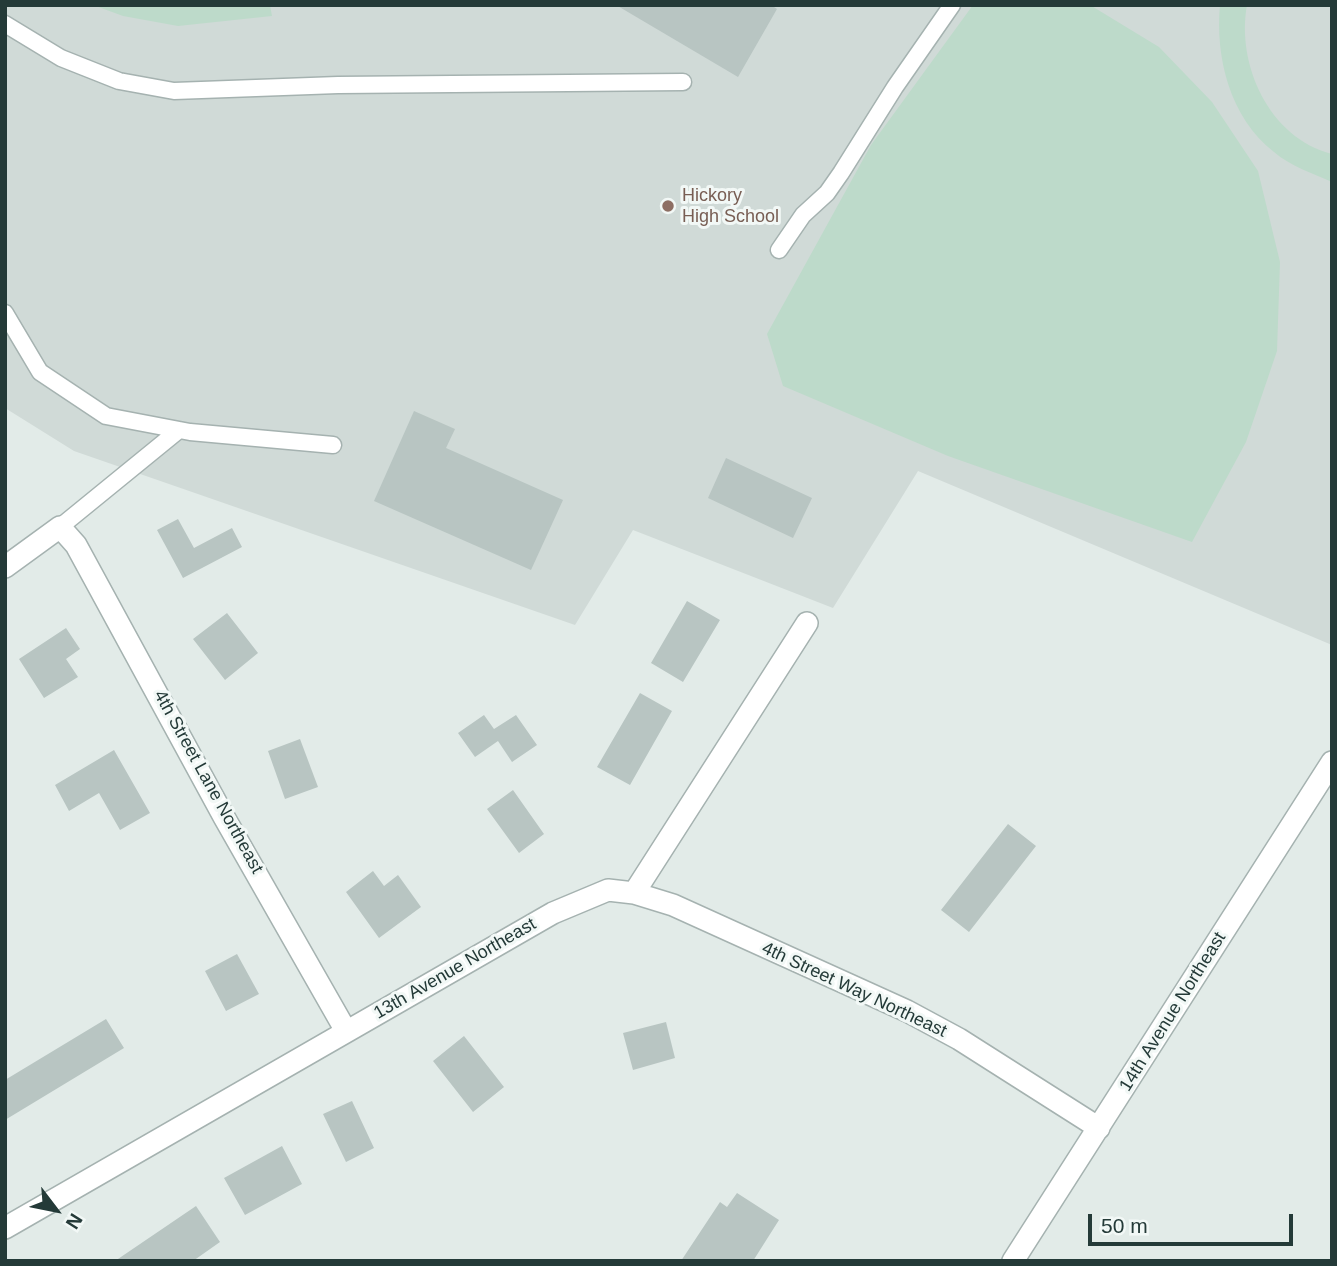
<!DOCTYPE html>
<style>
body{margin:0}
#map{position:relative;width:1337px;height:1266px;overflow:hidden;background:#e2ebe8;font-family:Arial,sans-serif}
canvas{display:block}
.frame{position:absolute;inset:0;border:7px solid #243a38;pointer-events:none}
.north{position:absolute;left:21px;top:1175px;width:70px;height:70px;-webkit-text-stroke:5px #f2f8f6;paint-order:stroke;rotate:122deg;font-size:19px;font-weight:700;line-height:28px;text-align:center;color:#243a38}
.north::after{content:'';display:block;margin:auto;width:24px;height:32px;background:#243a38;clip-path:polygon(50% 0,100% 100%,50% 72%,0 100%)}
.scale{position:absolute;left:1088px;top:1214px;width:205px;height:32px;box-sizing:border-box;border:4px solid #243a38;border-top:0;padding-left:9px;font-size:21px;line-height:24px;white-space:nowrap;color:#243a38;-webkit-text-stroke:5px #f2f8f6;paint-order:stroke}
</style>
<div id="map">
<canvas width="1337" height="1266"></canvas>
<div class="frame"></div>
<div class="north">N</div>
<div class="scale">50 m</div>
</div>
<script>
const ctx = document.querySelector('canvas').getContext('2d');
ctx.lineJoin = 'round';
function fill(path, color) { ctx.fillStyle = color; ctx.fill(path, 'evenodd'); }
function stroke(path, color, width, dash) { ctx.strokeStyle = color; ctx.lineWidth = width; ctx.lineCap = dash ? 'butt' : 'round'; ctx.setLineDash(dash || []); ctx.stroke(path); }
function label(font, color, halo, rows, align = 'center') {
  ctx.font = font + ' Arial,sans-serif'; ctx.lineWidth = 6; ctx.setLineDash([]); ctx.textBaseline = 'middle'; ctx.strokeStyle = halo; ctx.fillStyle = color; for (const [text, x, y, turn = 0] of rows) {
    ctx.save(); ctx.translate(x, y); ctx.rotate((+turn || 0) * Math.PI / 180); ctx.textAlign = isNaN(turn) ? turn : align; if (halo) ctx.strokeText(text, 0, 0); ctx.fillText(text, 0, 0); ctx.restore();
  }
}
fill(new Path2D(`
 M5 5H1332V645L918 471 833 608 633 530 575 625 74 451 5 408Z`), '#d0dad7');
fill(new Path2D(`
 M93 5H270L272 16 178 26 123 16Z
 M973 5H1090L1159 47 1212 102 1258 171 1280 262 1277 351 1246 442 1192 542 948 456 783 386 767 334 871 145Z
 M1220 5H1247C1236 64 1269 138 1332 154V182C1312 173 1290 166 1274 152 1230 118 1215 57 1220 5Z`), '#bddaca');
fill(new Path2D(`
 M616 5H771L777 9 738 77Z
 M414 411 455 429 446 448 563 500 531 570 374 501Z
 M726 458 812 498 793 538 708 498Z
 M178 519 194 548 232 528 242 547 183 578 157 530Z
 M687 601 720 620 683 682 651 663Z
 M227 613 258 653 225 680 193 639Z
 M66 628 80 649 66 659 78 677 44 698 19 659Z
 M640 693 672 711 630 785 597 767Z
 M484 715 494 729 516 715 537 745 512 762 498 741 475 757 458 733Z
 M300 739 318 787 285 799 268 751Z
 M114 750 150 813 120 830 99 793 69 811 55 785Z
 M513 790 544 834 519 853 487 809Z
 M1008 824 1036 846 969 932 941 910Z
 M373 871 384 886 398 875 421 907 379 938 346 892Z
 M237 954 259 994 226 1011 205 971Z
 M106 1019 124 1048 5 1120V1080Z
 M666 1022 675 1058 633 1070 623 1033Z
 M464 1036 504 1087 473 1112 433 1061Z
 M352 1101 374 1148 346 1162 323 1114Z
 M282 1146 302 1184 245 1215 224 1178Z
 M737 1193 779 1220 753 1261H681L720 1202 727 1207Z
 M196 1206 220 1242 193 1261H115Z`), '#b8c5c2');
const lane = new Path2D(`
 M5 24 61 58 119 81 174 91 338 85 683 82
 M779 250 803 215 827 193 841 173 895 87 952 5
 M5 313 40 372 106 416 190 432 333 445
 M60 527 179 430`);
const street = new Path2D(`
 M5 567 60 527 76 545 224 817 346 1031
 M634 893 673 905 907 1011 959 1039 1099 1128
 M5 1228 553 913 608 890 634 893 807 623
 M1013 1261 1332 762`);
stroke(lane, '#a5b2b0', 19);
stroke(street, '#a5b2b0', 24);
stroke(lane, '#fff', 16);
stroke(street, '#fff', 21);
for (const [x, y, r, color] of [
 [668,206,7,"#8d6e63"]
]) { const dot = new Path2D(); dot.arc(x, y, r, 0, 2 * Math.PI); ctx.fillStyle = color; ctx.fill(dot); stroke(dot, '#f2f8f6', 2.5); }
label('18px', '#785e54', '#f2f8f6', [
 ["Hickory",682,196],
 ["High School",682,217]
], 'left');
label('18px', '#243a38', '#f2f8f6', [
 ["4th Street Lane Northeast",208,782,61],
 ["13th Avenue Northeast",455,969,-30],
 ["4th Street Way Northeast",854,990,25],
 ["14th Avenue Northeast",1173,1012,-58]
]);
</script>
